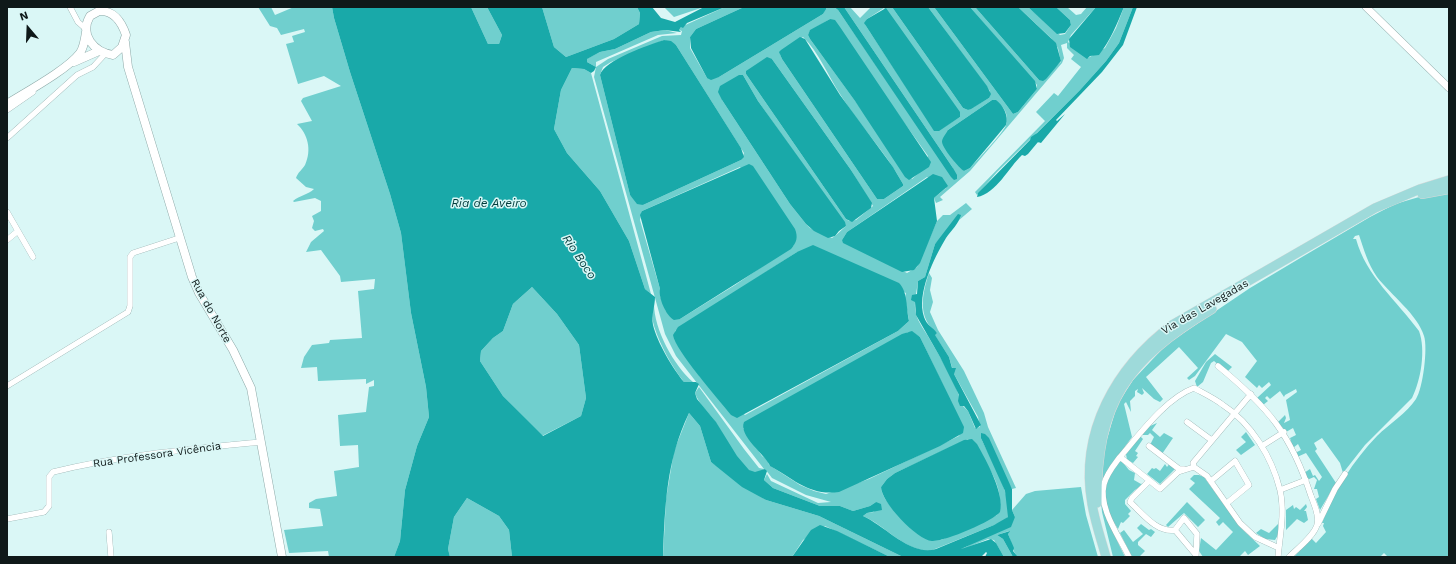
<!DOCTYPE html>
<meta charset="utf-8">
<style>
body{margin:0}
#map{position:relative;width:1456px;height:564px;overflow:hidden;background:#daf7f6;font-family:"Work Sans",sans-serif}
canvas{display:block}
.frame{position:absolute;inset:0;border:8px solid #0f1919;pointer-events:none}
.north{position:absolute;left:8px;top:8px;width:40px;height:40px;-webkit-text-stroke:3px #daf7f6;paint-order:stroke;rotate:341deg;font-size:11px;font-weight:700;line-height:16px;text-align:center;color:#0f1919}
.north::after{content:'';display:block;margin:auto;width:14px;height:18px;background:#0f1919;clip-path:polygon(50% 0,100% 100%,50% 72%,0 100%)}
</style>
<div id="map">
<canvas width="1456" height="564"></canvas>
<div class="frame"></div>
<div class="north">N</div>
</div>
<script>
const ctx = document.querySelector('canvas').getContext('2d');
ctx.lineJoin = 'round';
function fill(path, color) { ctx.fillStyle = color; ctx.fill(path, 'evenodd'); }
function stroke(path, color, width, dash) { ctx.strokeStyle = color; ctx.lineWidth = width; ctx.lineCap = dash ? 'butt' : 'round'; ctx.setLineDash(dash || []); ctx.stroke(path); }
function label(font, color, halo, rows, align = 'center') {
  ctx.font = font + ' "Work Sans",sans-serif'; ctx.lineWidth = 3; ctx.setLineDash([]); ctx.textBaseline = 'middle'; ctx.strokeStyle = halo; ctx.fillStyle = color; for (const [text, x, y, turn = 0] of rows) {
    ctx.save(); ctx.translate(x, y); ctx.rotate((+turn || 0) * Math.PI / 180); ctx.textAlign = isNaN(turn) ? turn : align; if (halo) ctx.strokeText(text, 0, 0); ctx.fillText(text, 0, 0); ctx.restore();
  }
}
fill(new Path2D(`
 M258 7H271L275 15 294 7H332L334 18 350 72 390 194 401 233 411 313 426 387 429 417 417 446 405 490 400 541 394 557H329L328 551 289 553 284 530 323 526 320 509 309 508V503L316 499 337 496 334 471 359 467 358 445 340 446 338 415 366 412 369 387 374 386V380L366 384V379L318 381 317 367 301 368 304 357 312 345 329 343 330 340 362 338 358 291 374 289 375 279 341 282 340 276 321 250 306 252 311 242 324 231 323 229 315 231 312 228 314 221 312 216 321 211V201L315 198 294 202 293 201C300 195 308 195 314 189L306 187 296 178C298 172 302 170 305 165 312 150 308 134 297 124L312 121 301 101 303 98 341 86 324 76 298 84 286 44 294 42 292 36 305 32 304 29 281 35 277 28 270 26Z
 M471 7H487L502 35 499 44H488Z
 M542 7H637L640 13 639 24 614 39 566 57 554 47Z
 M664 7H704L674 17Z
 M725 7H744L696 29 690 37V48L707 78 719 77 823 14 826 7H834L838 10 954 179 953 168 844 7H850L860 18 871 7H892L963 108 968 110 989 98 990 91 928 7H934L1013 114 1018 112 1037 89V85L970 7H975L1039 80 1061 62 1058 48 1051 38 1018 7H1028L1060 35 1065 34 1071 25 1070 20 1056 7H1067L1076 15 1081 14 1087 7H1096L1071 35 1068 42 1088 58 1105 48 1116 28 1124 7H1133L1119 43 1106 61 1080 90 997 172 977 195 975 192 977 190 1045 121 1036 112 1054 93 1058 96 1081 67 1071 59 1074 55 1067 48V43L1061 45 1064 58 1062 63 970 171 940 197 943 200 936 203 934 198 946 188 927 177 847 232 842 240 907 273 917 267 937 221 943 215H950L966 203 972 209 958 221 961 217 935 244 925 277 918 281C917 292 913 302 916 314 918 322 925 331 929 338 941 359 956 382 962 405L968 411 975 428 980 427 978 417 954 374 949 357 934 334 937 333C917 318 922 294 929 273L932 278 930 290 933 302 930 312 938 330 964 371 984 413 988 427 1016 488 1012 489 981 438C990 458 1013 496 1008 517L1004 521 930 551C903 550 886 526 863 516L867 513 874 512 876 502 870 506 853 511 840 506H820L773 488 764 480 767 474 771 481 818 503 831 502 806 495 772 478 765 469C760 472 756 474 750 471 737 464 725 436 716 423 710 413 699 405 695 393L699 387 744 449 759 468 764 469 676 356 665 334 594 77 596 67 587 62 586 59 600 52 615 49 651 32 665 30 677 33 658 35 596 62V67L608 59 662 36 681 35 682 31 679 30 681 27ZM884 8 960 117 944 127 935 131 866 26 865 24 867 19ZM830 19 928 156 919 173 912 179 810 39 808 35 810 31ZM803 37C819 52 828 76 840 94 859 125 886 152 903 184V186L884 199H877L782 59 780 54ZM664 40 676 45 744 153 741 160 643 205 630 195 600 75 603 67 611 62ZM772 59 851 170 873 206 856 220 849 221 846 219 746 74ZM743 75 758 101 846 226C841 230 837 235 832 238L810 228 806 224 790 204 722 100ZM992 100C1002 103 1010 114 1006 125 1005 131 976 161 970 168L964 171 949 154 948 130ZM740 167 794 245 735 285 680 319 666 311 660 296V289L640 220 642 211ZM797 252 906 293 905 298 909 321 898 331 745 415 700 377 675 331ZM908 332H912L920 337 963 427 959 436 869 479 826 494 814 491 800 485 769 465 768 460 762 456 743 428ZM968 439C981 456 999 477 1000 500 1001 505 998 511 997 515L941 540 933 541C918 529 882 507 881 487L887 479 895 473Z
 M572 68 584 69 591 73 651 294 645 289 629 241 600 191 567 153 554 129 561 90Z
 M1449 192V557H1388L1384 553 1380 557H1294L1311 538 1316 543 1326 532 1323 526 1324 523H1322C1334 491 1353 461 1377 436 1389 424 1407 413 1416 399 1423 388 1428 348 1424 336 1418 315 1391 295 1377 277 1368 264 1364 250 1359 235L1355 236 1353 239H1356C1366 276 1397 301 1419 331 1426 350 1421 380 1412 398L1365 445 1343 473 1340 463 1322 438 1314 443 1317 449 1315 451 1336 483 1320 510 1316 499 1319 497 1317 489H1314L1317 480 1314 477 1307 480 1304 473 1310 469 1313 476 1315 475 1319 481 1322 477 1306 453 1297 457V452L1301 450 1298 444 1293 448 1290 438 1296 435 1293 428 1286 432 1278 422 1285 415 1286 418 1284 423 1290 420 1286 400 1297 392 1296 389 1285 395 1284 397 1280 391 1270 399 1267 396 1265 398 1268 401 1263 405 1257 398 1271 385 1269 382 1262 388 1259 385 1257 388 1245 377 1257 361 1242 342 1226 334 1195 376 1189 380 1187 378 1198 368 1179 347 1146 377 1163 399 1160 402 1154 399 1142 388 1144 393 1142 395 1137 392 1138 389 1135 391V396L1130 401 1131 412 1126 402 1124 404 1132 437 1121 452 1120 459 1129 470 1135 473 1134 480 1141 484 1149 481 1135 490 1125 500V504L1131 511 1128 514 1130 516 1123 523 1121 522 1118 529 1110 516 1106 518 1125 557H1113L1102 512 1100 492 1102 456 1117 405 1133 380 1167 344 1250 288 1302 257 1370 217 1395 204 1426 195Z
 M532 287 557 314 579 345 586 398 581 416 542 436 503 396 480 361 481 351 493 338 503 331 513 304Z
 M654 304C654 329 674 366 693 382H684C672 367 660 345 654 326 652 320 652 313 652 307Z
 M1215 354 1232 367 1227 372 1214 361 1211 363 1203 382 1197 387 1195 381 1206 362Z
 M689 413 700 426 711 462 766 500 819 516 903 557H890L825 526 803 540 792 557H663L666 499 674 451Z
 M1157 423 1152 430 1160 437 1164 433 1173 438 1162 454 1150 445 1154 437 1150 433 1148 435H1142L1150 426Z
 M1246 432 1255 445 1241 455 1236 450 1246 442 1241 437Z
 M1140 436 1143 439 1135 451 1138 453 1136 456 1138 457 1133 463 1127 460 1126 454Z
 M1170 463 1176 468 1160 484 1147 474 1152 468 1154 469 1156 468 1160 471 1165 464 1167 467Z
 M1194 475H1199L1204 477 1240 527 1260 546 1248 555 1245 551 1239 557H1203L1199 551 1201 538 1216 550 1233 532 1223 522 1219 526 1216 522 1220 518 1189 489 1195 483 1190 479Z
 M1081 487 1086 515 1098 557H1018C1012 551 1012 543 1008 534L1009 531 997 535 1003 539 1013 557H1004L994 540 988 539 961 550 1015 517 1012 510 1026 494 1035 491Z
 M467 498 499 516 509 530 512 557H450L448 549 454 517Z
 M1187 502 1205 520 1198 527 1184 513 1168 527 1166 525Z
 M1306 504 1307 507 1304 511H1306L1308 520 1304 523 1297 519 1286 530V510L1293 505 1294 509 1296 507 1300 510Z
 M1141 524 1149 530 1151 529 1155 532 1151 537 1146 534 1138 542V545L1145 551 1139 557H1132L1120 533 1124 530 1133 542 1143 534 1137 528Z
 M1278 524V535L1275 540 1265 539 1256 533 1261 529 1269 533Z`), '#70cfce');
fill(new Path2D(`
 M332 7H471L488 44H499L502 35 487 7H542L554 47 566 57 614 39 639 24 640 13 637 7H652L661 18 675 22 704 7H725L687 23 683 28 681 27 679 30 681 32 665 30 651 32 615 49 600 52 587 59V62L596 67 594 71 591 73 584 69 572 68 561 90 554 129 567 153 600 191 629 241 645 289 655 297C655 307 651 314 653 325 657 342 673 369 684 382H696L699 384 695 393 697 399 716 422 737 456 749 470 755 472 765 469 767 471 764 480 773 488 820 506H840L853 511 870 506 876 502 881 504 882 510 867 513 863 516C884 525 911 557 936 549L994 525 1008 517 1005 491 981 438V433L985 434 989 438 1012 489V510L1015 517 1011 527 961 549 991 539 996 543 1004 557H985L987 553 986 552 981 557H903L819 516 766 500 742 487 711 462 700 426 689 413C666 461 665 506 663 557H512L509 530 499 516 467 498 454 517 448 549 450 557H394L400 541 405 490 417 446 429 417 426 387 411 313 401 233 390 194 350 72 334 18ZM532 287 557 314 579 345 586 398 581 416 543 436 503 396 480 361 481 351 493 338 503 331 513 304Z
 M744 7H826V9L823 14 719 77 711 80 707 78 691 48 690 37 696 29Z
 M834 7H844L953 168 957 175V179L954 180 951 177 838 10Z
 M892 7H928L987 86 991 94 989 98 971 109 968 110 963 108Z
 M934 7H970L1035 81 1037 89 1018 112 1013 114Z
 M975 7H1018L1056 43 1061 61 1046 79 1043 81 1039 80Z
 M1028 7H1056L1070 20 1071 25 1065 33 1057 34Z
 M1096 7H1124C1117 24 1110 41 1099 55L1090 56 1087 59 1070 47 1069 39Z
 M1133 7H1137L1123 45 1102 72 1056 120 1057 121 1065 114 1041 143 1038 142 1043 136 1028 154 1025 156 1022 155C1009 167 996 194 977 197L978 193 1030 140 1031 137 1037 133 1080 90 1106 61 1119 43Z
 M886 8 960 112V117L939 131H934L866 26 864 23 867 19Z
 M830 19 835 20 840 27 931 162 929 167 909 180 905 177 855 101 810 39 808 35 810 30Z
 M800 37 805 39 840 95 893 167 903 184V186L884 199H877L782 59 779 52 781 50Z
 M664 40 671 41 676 45 741 148 744 157 741 160 643 205 637 204 630 195 600 75C604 60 649 45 664 40Z
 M767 57 772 59 851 170 872 203 871 208 852 222 846 219 746 74V71Z
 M739 75H743L758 101 845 222 846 226 839 231 835 236 828 238 814 231 806 224 790 204 722 100 718 92 720 86Z
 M992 100H996C1003 105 1009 116 1006 125L970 168 964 171C959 168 943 149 942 142 942 138 946 134 948 130Z
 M749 164 753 166 795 229C798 237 797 242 791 249L680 319 674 320C666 316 658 297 660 289L640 215 642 211Z
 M933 174 942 177 948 186 934 198 937 221 920 263 914 270 902 272 843 243 842 240 847 232Z
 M958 214 961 215C959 223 951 231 946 238 934 258 916 294 924 317 927 326 933 327 937 333L935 335 949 357 952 368H956L954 374 981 425 976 429 968 411 964 406H960L958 401 959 395 940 357 916 315 915 302 911 300 912 295 917 294 918 281 925 277 935 244Z
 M813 245 899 283C908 292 906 308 909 321L898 331 737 418 731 415C719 400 675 350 673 335L678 327 797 252Z
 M912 331 920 337 964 427 963 433 940 446 839 492C809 496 794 479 770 466 766 455 738 436 744 422L902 334Z
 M972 439 977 444C986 460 1005 494 1000 512 993 521 944 542 932 541 917 540 881 502 881 487L887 479 895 473 964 440Z
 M820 525 837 531 890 557H792L811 530Z
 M1010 531 1008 534 1014 548 1013 551 1018 557H1013L1003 539 997 535Z`), '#19a9a9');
const minor = new Path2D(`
 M70 7 78 22 86 29
 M7 110 33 92
 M7 138 77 75 93 67 105 54
 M7 212 33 257
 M7 240 18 231
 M1218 366C1268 407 1291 434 1311 496 1314 504 1320 516 1317 525 1314 536 1297 549 1289 557
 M7 386 128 312 130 306V257L133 253 179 238
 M1187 422 1210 439H1213
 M1149 446 1179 469H1184
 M1262 446 1284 432
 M1120 457C1114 465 1107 473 1104 484 1098 508 1119 536 1129 557
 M1194 467 1193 463 1251 394
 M1149 481 1132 498 1130 502C1143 514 1157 533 1175 530
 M1211 481 1235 461 1249 485 1227 503
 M1280 490 1306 480
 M1184 518 1197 534 1196 555 1175 530Z
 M7 519 44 512 49 506V477L53 472C122 455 191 449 261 442
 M1318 524 1335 489 1345 474
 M109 532 111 557
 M1278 557C1280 535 1285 512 1280 490 1272 457 1251 423 1223 405 1214 398 1203 393 1194 388 1166 398 1139 435 1120 457L1160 489 1178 472 1194 467 1207 476 1240 523 1255 537 1279 548`);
const tertiary = new Path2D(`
 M1366 7 1449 88`);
const secondary = new Path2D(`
 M99 11C114 10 122 23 126 35L122 47 113 55C94 52 79 35 90 16Z
 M125 42 128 67 192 277 199 293 233 350 251 388 282 557
 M74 62 99 51
 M7 104C26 92 67 70 80 53 84 47 85 39 86 32`);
const primary = new Path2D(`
 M1422 194 1449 189
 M1097 503C1096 402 1127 360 1212 309
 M1106 557C1101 539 1095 522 1092 504 1079 432 1116 367 1172 325L1375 208 1420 189 1449 180`);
stroke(minor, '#8ba7a6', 6);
stroke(tertiary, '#8ba7a6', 8);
stroke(secondary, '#8ba7a6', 9);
stroke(primary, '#d9dada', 10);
stroke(minor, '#fff', 5.5);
stroke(tertiary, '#fff', 7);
stroke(secondary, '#fff', 8);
stroke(primary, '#9edada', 9);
label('11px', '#0f1919', '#daf7f6', [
 ["Via das Lavegadas",1205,307,-30],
 ["Rua do Norte",211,311,61],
 ["Rua Professora Vicência",157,455,-8]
]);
label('italic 12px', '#003c3c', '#daf7f6', [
 ["Ria de Aveiro",489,203],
 ["Rio Boco",579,257,56]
]);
</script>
